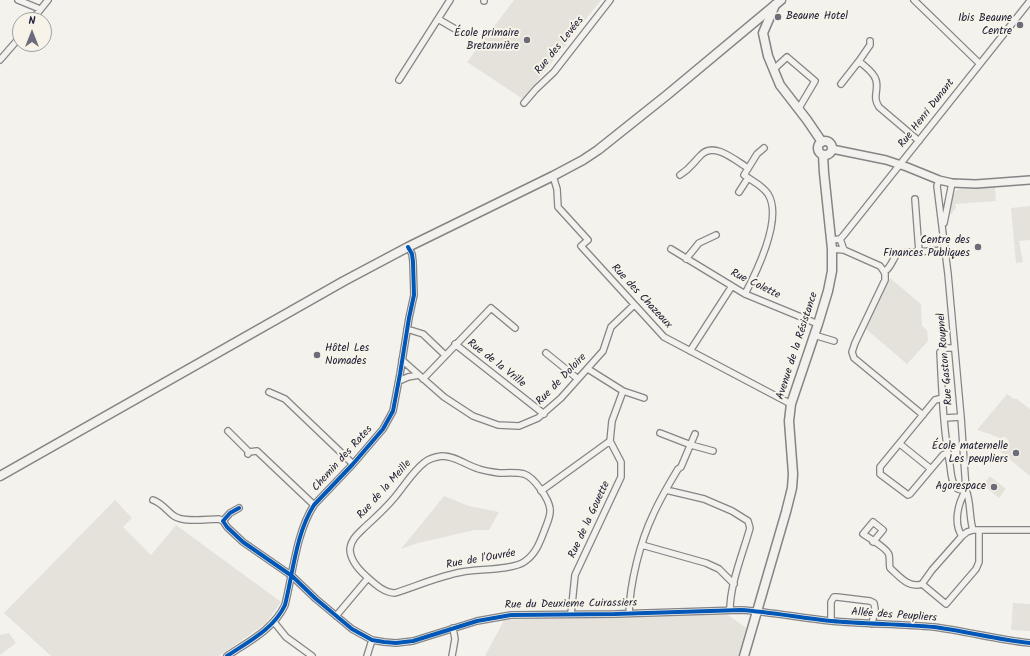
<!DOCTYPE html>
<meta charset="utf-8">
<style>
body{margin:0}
#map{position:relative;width:1030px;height:656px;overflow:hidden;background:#f4f2ec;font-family:Kalam,sans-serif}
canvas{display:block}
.north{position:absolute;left:12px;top:12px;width:40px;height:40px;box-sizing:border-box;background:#f7f3e8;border:1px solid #a29fa3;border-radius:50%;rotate:0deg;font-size:11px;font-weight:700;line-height:16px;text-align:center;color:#22223b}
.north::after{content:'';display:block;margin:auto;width:14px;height:18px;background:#6c6b79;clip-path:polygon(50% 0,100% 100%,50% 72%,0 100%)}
</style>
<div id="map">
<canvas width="1030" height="656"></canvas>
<div class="north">N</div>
</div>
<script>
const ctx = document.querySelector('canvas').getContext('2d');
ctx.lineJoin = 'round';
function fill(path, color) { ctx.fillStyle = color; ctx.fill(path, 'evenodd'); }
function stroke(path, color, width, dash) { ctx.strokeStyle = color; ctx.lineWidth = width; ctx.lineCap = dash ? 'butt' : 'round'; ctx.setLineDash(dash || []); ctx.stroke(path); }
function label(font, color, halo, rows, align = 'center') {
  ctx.font = font + ' Kalam,sans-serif'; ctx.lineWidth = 4; ctx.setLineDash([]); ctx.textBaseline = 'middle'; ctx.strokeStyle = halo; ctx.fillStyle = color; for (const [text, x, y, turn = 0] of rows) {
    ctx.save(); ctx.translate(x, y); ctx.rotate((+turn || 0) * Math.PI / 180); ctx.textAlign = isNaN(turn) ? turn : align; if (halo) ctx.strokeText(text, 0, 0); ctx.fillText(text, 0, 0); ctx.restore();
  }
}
fill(new Path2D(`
 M514 0H601L523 99 467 62Z
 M995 187 996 201 955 204 956 208 953 211 952 214H950L952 197 956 191 960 189Z
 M1030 206V240L1019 241 1023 262 1016 263 1011 208Z
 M890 278 921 304 922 326 927 330 928 341 907 364 866 329Z
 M1007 394 1014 399H1017L1030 409V476L996 448 1000 445H1006L1009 441 1005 437 999 438 990 434 977 430Z
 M989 477H991L1005 488V490L999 498 983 485Z
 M444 496 469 506 499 512 489 530H475L418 543 401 549Z
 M115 500 132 518 123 527 151 555 176 525 281 602 266 623 219 656H51L4 613Z
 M1013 603 1030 604V631L1011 630Z
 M724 612 746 628 738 656H485L504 620Z
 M9 633 16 643 0 655V635Z`), '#e5e2dc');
const minor = new Path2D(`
 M18 0 40 9
 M914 0 980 64
 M484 1V0
 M438 19 462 33
 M32 20 48 0
 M0 60 20 37
 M859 61 870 45V41
 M773 70 787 57 815 81 799 108
 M399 80 450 0
 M841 84 859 61C864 66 874 72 876 80 879 90 872 97 879 107L919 141
 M524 103 536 89 554 72 610 0
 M680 175C691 168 692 164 701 155 714 141 736 161 748 168
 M553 176 557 189 558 207 588 240 581 246 664 337 791 404
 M939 180 937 186 948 274 961 417 966 490C971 502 969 517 973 530
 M739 192 748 178
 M915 199 919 252
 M944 223 952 183
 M831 240 840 239 843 236 1030 1
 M671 249 745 294 818 324
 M832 249 844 250 840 239
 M844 250 880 266 885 273V280L855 343 852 352 854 358 923 415
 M686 259 699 243 716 235
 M884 272C892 267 892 259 898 253L946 250
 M745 294C757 271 783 218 768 194 762 185 752 181 744 175L757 154 764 148
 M407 329 423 334 445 355
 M814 335 834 341
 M455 344 544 414
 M954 348H946L940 352C942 389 943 428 950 465 951 472 951 480 955 486 957 490 961 490 966 490
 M690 351 732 286
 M546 353 578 379
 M402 360 444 397 473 416 498 425 519 426 538 418 561 398 603 351 611 327 634 305
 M588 369 623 391 644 398
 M423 379 491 308 515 328
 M399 381 408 377 419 375
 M269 392 285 399 353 464
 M945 418 961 417
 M228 431 249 452
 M660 433 691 445 713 451
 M900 444 931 469 943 455 947 453
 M248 454 249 452 257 451 314 505
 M442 456C456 456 465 465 479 469 485 471 492 472 499 473 507 473 516 472 524 474 534 477 549 499 550 509 551 516 547 523 545 529 540 542 536 554 524 562 512 570 478 569 462 572 439 576 417 586 395 593 384 593 375 584 367 577 359 570 350 560 350 549 351 539 359 533 365 527 376 517 386 508 395 497 405 485 413 471 425 462 430 458 435 457 442 456Z
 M931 469 910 494 908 495 880 474V467L935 400 943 398
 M666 490 704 499 732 511 748 521 750 528C743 553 730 584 730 610
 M541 491 610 441
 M153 500C162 503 167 511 174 516 184 523 207 519 219 519L223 521
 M239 508 230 513 223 521 227 527 243 542 292 576 316 599 352 629 372 640 384 642 396 643 413 641 477 621 511 615 615 614 741 610C771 612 801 618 831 621 865 624 900 624 934 627 966 631 998 640 1030 643
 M962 536C953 523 958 503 966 490
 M873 542 883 530 873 522 863 534C869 538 888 549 889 555 890 559 889 564 890 568 899 576 909 589 922 584
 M642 545 706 563 719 569 734 584
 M922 584 932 570 962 536 967 532 973 530H1030
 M922 584 946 604 976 569 979 562V530
 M629 613C630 583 640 542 653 515 660 499 669 484 678 469L681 467 695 434
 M571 614 575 575 621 477V462L610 441 612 421 623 391
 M336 616 368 578
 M831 621V602L834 597H837L870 601 874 603 875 609 872 624
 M274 622 286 637 312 656
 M227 656C248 642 274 629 285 605 293 573 296 533 314 505L353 464 383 429 393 411 400 374 409 318 414 295 413 262 412 254 408 247
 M367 656 372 640
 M452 656 455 639 453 628`);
const tertiary = new Path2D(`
 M832 149 886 160 907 167 939 180 952 183 976 184 1030 180`);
const secondary = new Path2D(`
 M775 5 763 33 768 56 780 85 807 120 822 142
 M818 148a7 7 0 1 1 14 0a7 7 0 1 1-14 0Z
 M744 656 786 512 792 488 793 474 789 421 791 404 818 324 828 291 832 271V249L824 173 823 155`);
const primary = new Path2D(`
 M0 476 344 281 408 247 553 176 583 160 598 150 667 95 781 0`);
stroke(minor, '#858486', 8);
stroke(tertiary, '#858486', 10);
stroke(secondary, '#858486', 11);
stroke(primary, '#858486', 11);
stroke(minor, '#f2f1ed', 5.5);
stroke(tertiary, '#f2f1ed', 7);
stroke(secondary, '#f2f1ed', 8);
stroke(primary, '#f2f1ed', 8);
stroke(new Path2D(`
 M239 508 230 513 223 521 227 527 243 542 292 576 316 599 352 629 372 640 384 642 396 643 413 641 477 621 511 615 615 614 741 610C771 612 801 618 831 621 865 624 900 624 934 627 966 631 998 640 1030 643
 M227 656C248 642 274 629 285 605 293 573 296 533 314 505L353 464 383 429 393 411 400 374 409 318 414 295 413 262 412 254 408 247`), '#0057b8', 4);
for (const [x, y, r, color] of [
 [778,17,4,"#6c6b79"],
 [1020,25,4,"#6c6b79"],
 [527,40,4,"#6c6b79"],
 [978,247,4,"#6c6b79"],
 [317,355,4,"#6c6b79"],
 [1016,453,4,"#6c6b79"],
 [994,487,4,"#6c6b79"]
]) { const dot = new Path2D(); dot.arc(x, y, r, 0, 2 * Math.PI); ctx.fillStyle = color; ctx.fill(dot); stroke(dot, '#f7f3e8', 1.5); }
label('11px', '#22223b', '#f7f3e8', [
 ["Beaune Hotel",786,17,"left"],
 ["Ibis Beaune",1012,19],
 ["Centre",1012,32],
 ["École primaire",519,34],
 ["Bretonnière",519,47],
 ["Centre des",970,241],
 ["Finances Publiques",970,254],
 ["Hôtel Les",325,349,"left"],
 ["Nomades",325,362,"left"],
 ["École maternelle",1008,447],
 ["Les peupliers",1008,460],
 ["Agorespace",986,487]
], 'right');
label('11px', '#22223b', '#f7f3e8', [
 ["Rue des Levées",560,46,-51],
 ["Rue Henri Dunant",927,114,-52],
 ["Rue Colette",755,285,26],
 ["Rue des Chazeaux",641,297,47],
 ["Avenue de la Résistance",798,346,-72],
 ["Rue Gaston Roupnel",946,359,-95],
 ["Rue de la Vrille",496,364,38],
 ["Rue de Doloire",562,380,-46],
 ["Chemin des Rates",343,459,-48],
 ["Rue de la Meille",385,490,-48],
 ["Rue de la Gouette",590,520,-65],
 ["Rue de l'Ouvrée",481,560,-10],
 ["Rue du Deuxieme Cuirassiers",571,605,-1],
 ["Allée des Peupliers",894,616,4]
]);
</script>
